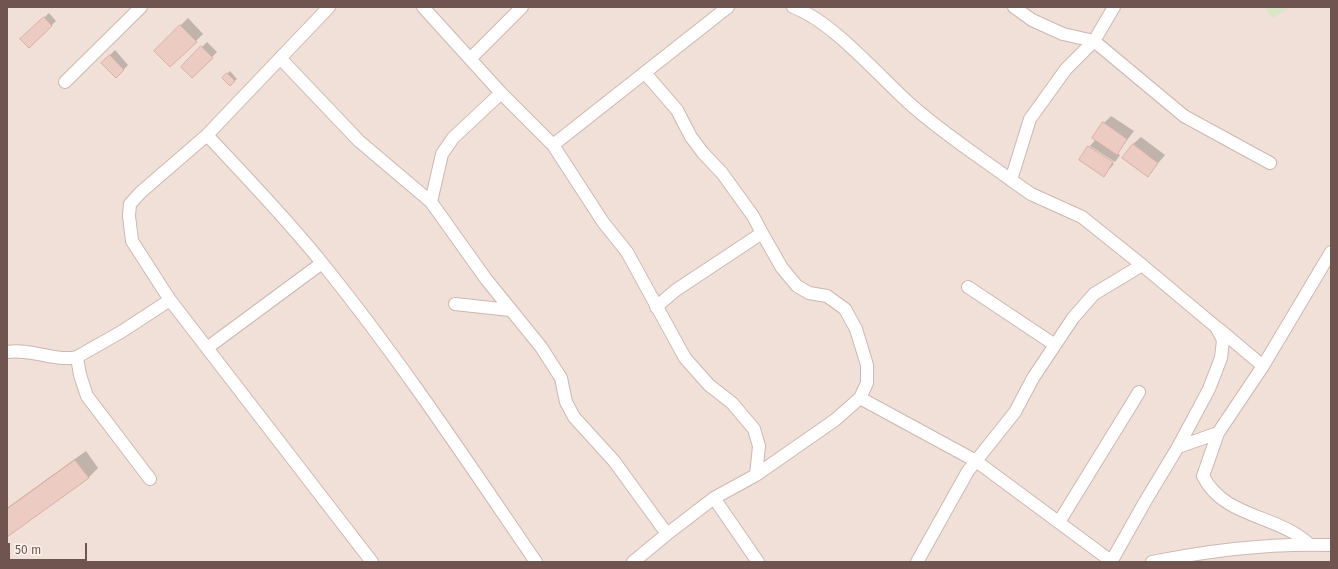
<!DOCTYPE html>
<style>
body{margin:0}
#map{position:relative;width:1338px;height:569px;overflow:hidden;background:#faefe8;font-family:"Fira Sans",sans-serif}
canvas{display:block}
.frame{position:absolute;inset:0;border:8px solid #70544f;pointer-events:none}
.scale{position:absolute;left:8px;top:543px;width:79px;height:18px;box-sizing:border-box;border:2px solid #70544f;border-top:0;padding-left:5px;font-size:12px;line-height:14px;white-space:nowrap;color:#70544f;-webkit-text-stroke:3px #fdf4ee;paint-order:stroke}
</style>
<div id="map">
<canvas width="1338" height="569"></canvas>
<div class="frame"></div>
<div class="scale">50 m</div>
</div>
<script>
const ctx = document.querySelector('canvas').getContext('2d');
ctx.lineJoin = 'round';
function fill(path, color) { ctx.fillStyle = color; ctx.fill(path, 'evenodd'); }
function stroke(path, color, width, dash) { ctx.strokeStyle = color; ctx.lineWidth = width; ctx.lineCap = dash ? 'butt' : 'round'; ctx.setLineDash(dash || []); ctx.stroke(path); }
fill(new Path2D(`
 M7 7H1331V562H7Z`), '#f0e0d7');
fill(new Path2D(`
 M1264 7H1290L1273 18Z`), '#dae6c8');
fill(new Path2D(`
 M49 13 56 21 29 47 22 39Z
 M188 18 203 34 170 66 155 51Z
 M207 42 217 52 192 77 182 67Z
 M115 50 128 65 116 77 102 63Z
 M230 71 237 79 230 85 223 78Z
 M1111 116 1134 131 1117 153 1120 155 1115 162 1090 146 1096 139 1104 123Z
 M1141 137 1165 155 1148 175 1133 144Z
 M1089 146 1114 164 1103 176 1080 160Z
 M86 451 98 468 88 478 7 536V508Z`), '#0003');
const building = new Path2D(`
 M44 17 52 26 29 48 20 39Z
 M180 25 197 42 170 67 154 51Z
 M201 46 213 58 192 78 181 67Z
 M110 55 124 70 116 78 101 63Z
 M227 73 235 81 230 86 222 78Z
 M1103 122 1127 139 1117 155 1092 138Z
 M1133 144 1158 163 1148 177 1122 158Z
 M1088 146 1113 162 1104 177 1079 160Z
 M75 460 89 478 7 537V509Z`);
fill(building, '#eccbc3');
stroke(building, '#dcafa5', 1);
const minor = new Path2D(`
 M329 7 207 135 141 192 130 204 129 216 132 241 170 300 372 562
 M423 7 501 93 553 145 603 222 627 252 685 358 709 385 732 403 754 429 759 446 756 475
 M793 7C832 21 878 75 909 103 941 132 977 155 1011 180L1030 119 1066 69 1094 41 1114 7
 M1014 7 1032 20 1063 34 1094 41 1184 116 1270 163
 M280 58 359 141 431 202 486 279 541 347 561 378 566 402 574 417 614 461 667 534
 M470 59 522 7
 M645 73 677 110 691 137 703 153 722 173 753 216 762 233 676 290 656 307
 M65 82 141 7
 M207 135C246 177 286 218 322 263 399 358 467 461 536 562
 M553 145 728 7
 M431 202 442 154 453 138 501 93
 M968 287 1055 345
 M455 304 510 310
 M1219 329 1263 366
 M207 348 322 263
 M7 352C31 348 54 362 77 357
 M860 398 976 461 1111 561
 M1178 447 1218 433
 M150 479 87 396 80 375 77 357 121 332 170 300
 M714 498 758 562
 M1059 522 1139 392
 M1309 544C1276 514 1224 518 1203 476L1218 433 1263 366 1331 252
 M633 562 667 534 714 498 756 475 835 420 860 398 867 383V365L856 329 845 309 827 296 809 293 797 286 782 268 762 233
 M917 562 968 471 1015 412 1033 378 1073 318 1094 294 1142 265 1082 217 1031 194 1011 180
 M1111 562 1146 500 1178 447 1209 389 1221 358 1223 340 1216 327 1142 265
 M1152 562C1211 550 1271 543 1331 545`);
stroke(minor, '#ccb8b2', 14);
stroke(minor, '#fff', 12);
</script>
